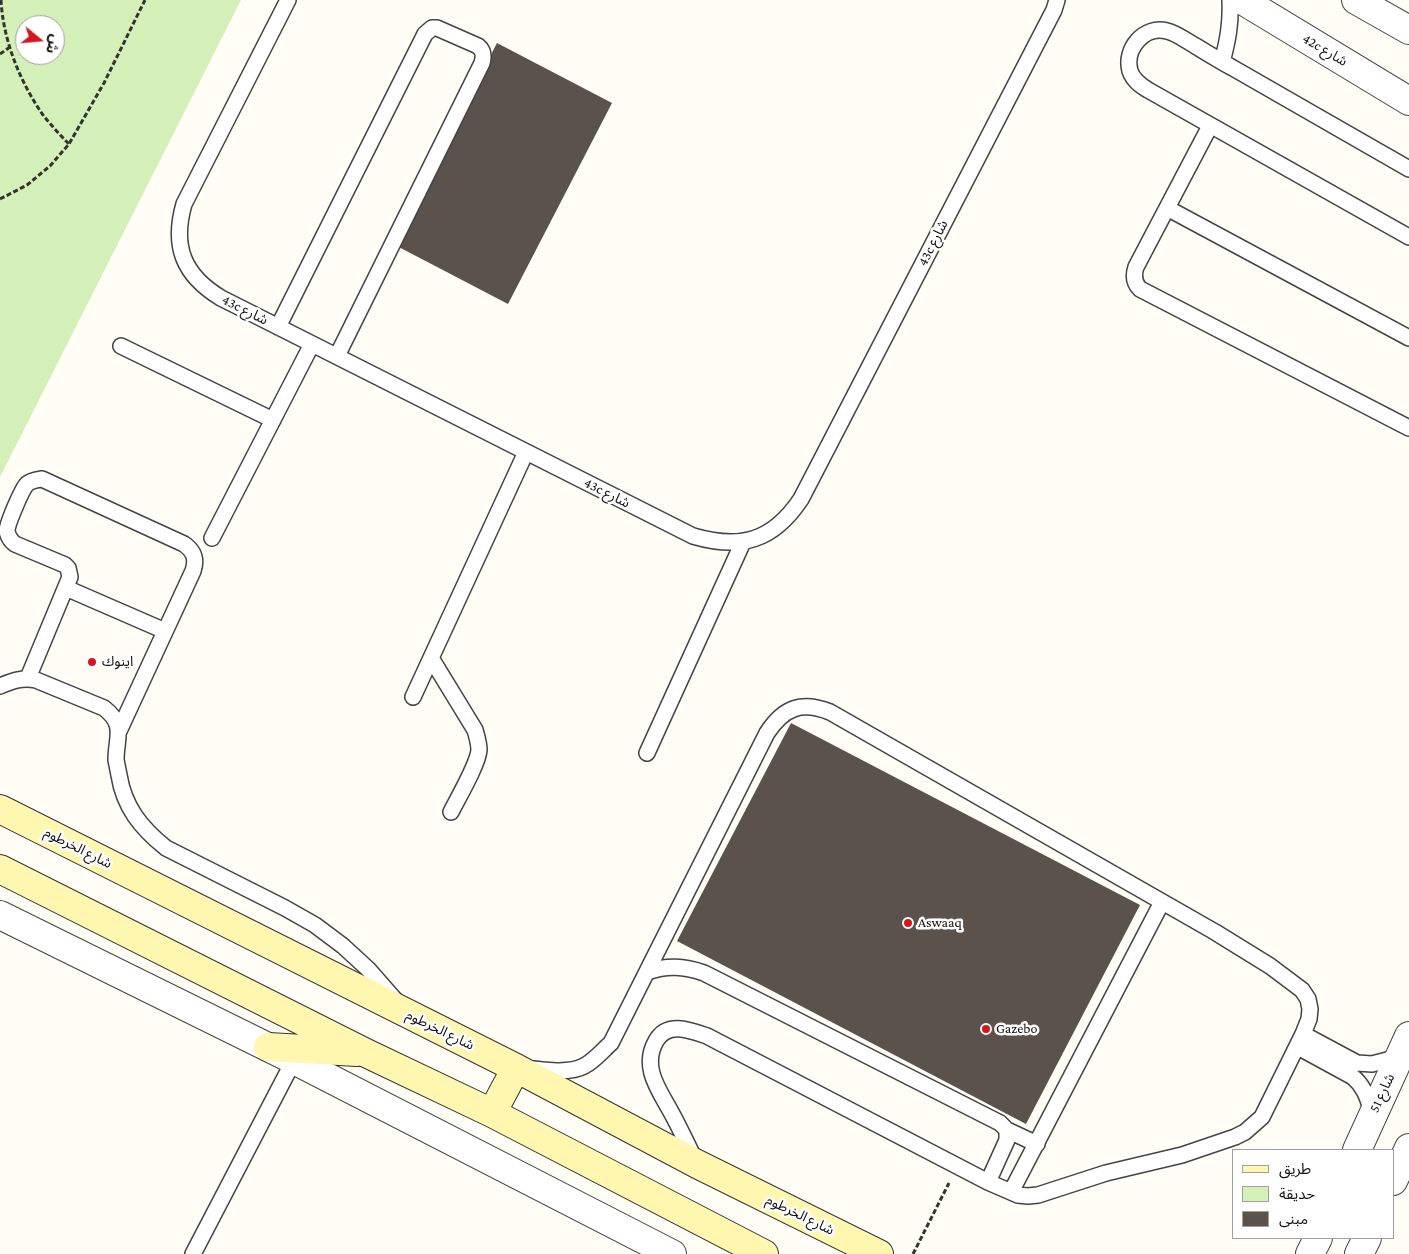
<!DOCTYPE html>
<meta charset="utf-8">
<style>
body{margin:0}
#map{position:relative;width:1409px;height:1254px;overflow:hidden;background:#fffdf5;font-family:"Crimson Pro","Noto Sans Arabic",serif}
canvas{display:block}
.legend{position:absolute;left:1232px;top:1149px;width:162px;height:90px;box-sizing:border-box;background:#fff;border:1px solid #a0a0a0;margin:0;padding:6px 9px;list-style:none;font-size:15px;color:#111}
.legend li{display:flex;align-items:center;gap:10px;height:25px}
.legend b{width:25px;border:1px solid #a0a0a0}
.north{position:absolute;left:15px;top:15px;width:50px;height:50px;box-sizing:border-box;background:#fff;border:1px solid #a0a0a0;border-radius:50%;rotate:107deg;font-size:14px;font-weight:700;line-height:20px;text-align:center;color:#111}
.north::after{content:'';display:block;margin:auto;width:18px;height:22px;background:#d31720;clip-path:polygon(50% 0,100% 100%,50% 72%,0 100%)}
</style>
<div id="map">
<canvas width="1409" height="1254"></canvas>
<ul class="legend">
<li><b style="height:6px;background:#fff6b0"></b>طريق</li>
<li><b style="height:14px;background:#d5efb8"></b>حديقة</li>
<li><b style="height:14px;background:#5b524c"></b>مبنى</li>
</ul>
<div class="north">ش</div>
</div>
<script>
const ctx = document.querySelector('canvas').getContext('2d');
ctx.lineJoin = 'round';
function fill(path, color) { ctx.fillStyle = color; ctx.fill(path, 'evenodd'); }
function stroke(path, color, width, dash) { ctx.strokeStyle = color; ctx.lineWidth = width; ctx.lineCap = dash ? 'butt' : 'round'; ctx.setLineDash(dash || []); ctx.stroke(path); }
function label(font, color, halo, rows, align = 'center') {
  ctx.font = font + ' "Crimson Pro","Noto Sans Arabic",serif'; ctx.lineWidth = 5; ctx.setLineDash([]); ctx.textBaseline = 'middle'; ctx.strokeStyle = halo; ctx.fillStyle = color; for (const [text, x, y, turn = 0] of rows) {
    ctx.save(); ctx.translate(x, y); ctx.rotate((+turn || 0) * Math.PI / 180); ctx.textAlign = isNaN(turn) ? turn : align; if (halo) ctx.strokeText(text, 0, 0); ctx.fillText(text, 0, 0); ctx.restore();
  }
}
fill(new Path2D(`
 M0 0H241L0 477ZM25 25H55V55H25Z`), '#d5efb8');
fill(new Path2D(`
 M497 43 612 103 508 304 393 244Z
 M791 723 1140 905 1026 1124 677 941Z`), '#5b524c');
const service = new Path2D(`
 M288 0 184 204C172 246 183 275 221 298L693 536C741 550 773 541 801 499L1054 10 1057 0
 M1222 62C1228 40 1231 23 1230 0
 M1210 126 1136 267C1133 276 1134 283 1140 289L1409 428
 M1409 169C1350 135 1292 102 1233 68 1220 61 1207 53 1194 45 1185 40 1176 33 1167 31 1144 25 1124 49 1130 71 1133 80 1140 85 1148 90L1409 237
 M1167 208 1409 338
 M278 327 425 34 432 28H437L478 46C484 51 484 56 482 63L337 356
 M121 346 273 420
 M212 538 312 344
 M66 588 165 631
 M431 658 475 730C477 737 479 743 479 750 478 764 458 798 451 812
 M28 678 70 577 68 568 65 565 15 544C11 541 8 537 7 531 7 524 22 489 27 484 32 480 36 480 42 479L184 544C194 551 197 559 193 571L119 731
 M0 686C12 681 22 677 36 680L104 708C126 725 116 737 116 760 117 765 118 770 119 775 124 807 141 828 166 848L285 908 315 925 343 946 368 969 396 1001
 M413 697 526 452
 M647 753 743 542
 M647 972C667 965 684 966 704 973L1000 1123 1007 1130V1140L988 1182
 M1303 1034 1357 1063 1372 1064 1399 1057
 M1298 1047 1353 1077C1365 1087 1368 1100 1373 1114
 M533 1069C546 1071 572 1073 584 1066 594 1061 602 1051 611 1043L767 733C784 707 802 701 830 712L1215 932 1270 966 1302 990 1308 999 1310 1009 1309 1019 1303 1034 1262 1117 1245 1132 1235 1137 1182 1155 1106 1173 1038 1195 1028 1196 1018 1195 988 1182 707 1036C690 1030 667 1021 656 1041 641 1067 659 1090 671 1112 680 1128 687 1144 695 1160
 M1007 1130 1037 1144
 M1011 1192 1162 902
 M193 1254 294 1060`);
const minor = new Path2D(`
 M0 915 294 1060 672 1254`);
const tertiary = new Path2D(`
 M1242 0 1409 101
 M1356 0 1409 30
 M1357 1150 1409 1036
 M1393 1181 1409 1148
 M1310 1254 1318 1238
 M1359 1254 1367 1238`);
const secondary = new Path2D(`
 M0 809 516 1068 697 1164 879 1254
 M0 869 366 1053 492 1113 764 1254
 M268 1047 357 1052
 M492 1113 516 1068`);
stroke(service, '#444', 18);
stroke(minor, '#444', 30);
stroke(tertiary, '#444', 30);
stroke(secondary, '#333', 30);
stroke(new Path2D(`
 M1 0C3 40 20 82 43 115 51 125 60 135 69 144
 M0 54 10 47
 M0 199 27 185 50 166 69 144 104 83 145 0
 M913 1254 949 1183`), '#333', 3, [5, 2.5]);
stroke(service, '#fff', 15);
stroke(minor, '#fff', 28);
stroke(tertiary, '#fff', 28);
stroke(secondary, '#fff6b0', 28);
for (const [x, y, r, color] of [
 [92,662,5,"#d31720"],
 [908,923,5,"#d31720"],
 [986,1029,5,"#d31720"]
]) { const dot = new Path2D(); dot.arc(x, y, r, 0, 2 * Math.PI); ctx.fillStyle = color; ctx.fill(dot); stroke(dot, '#fff', 2); }
label('14px', '#111', '#fff', [
 ["42c شارع",1325,50,31],
 ["43c شارع",933,243,-63],
 ["43c شارع",245,310,27],
 ["43c شارع",607,493,27],
 ["شارع الخرطوم",78,848,27],
 ["شارع الخرطوم",440,1030,26],
 ["شارع 51",1382,1093,-65],
 ["شارع الخرطوم",800,1215,26]
]);
label('14px', '#111', '#fff', [
 ["اينوك",102,662],
 ["Aswaaq",918,923],
 ["Gazebo",996,1029]
], 'left');
</script>
